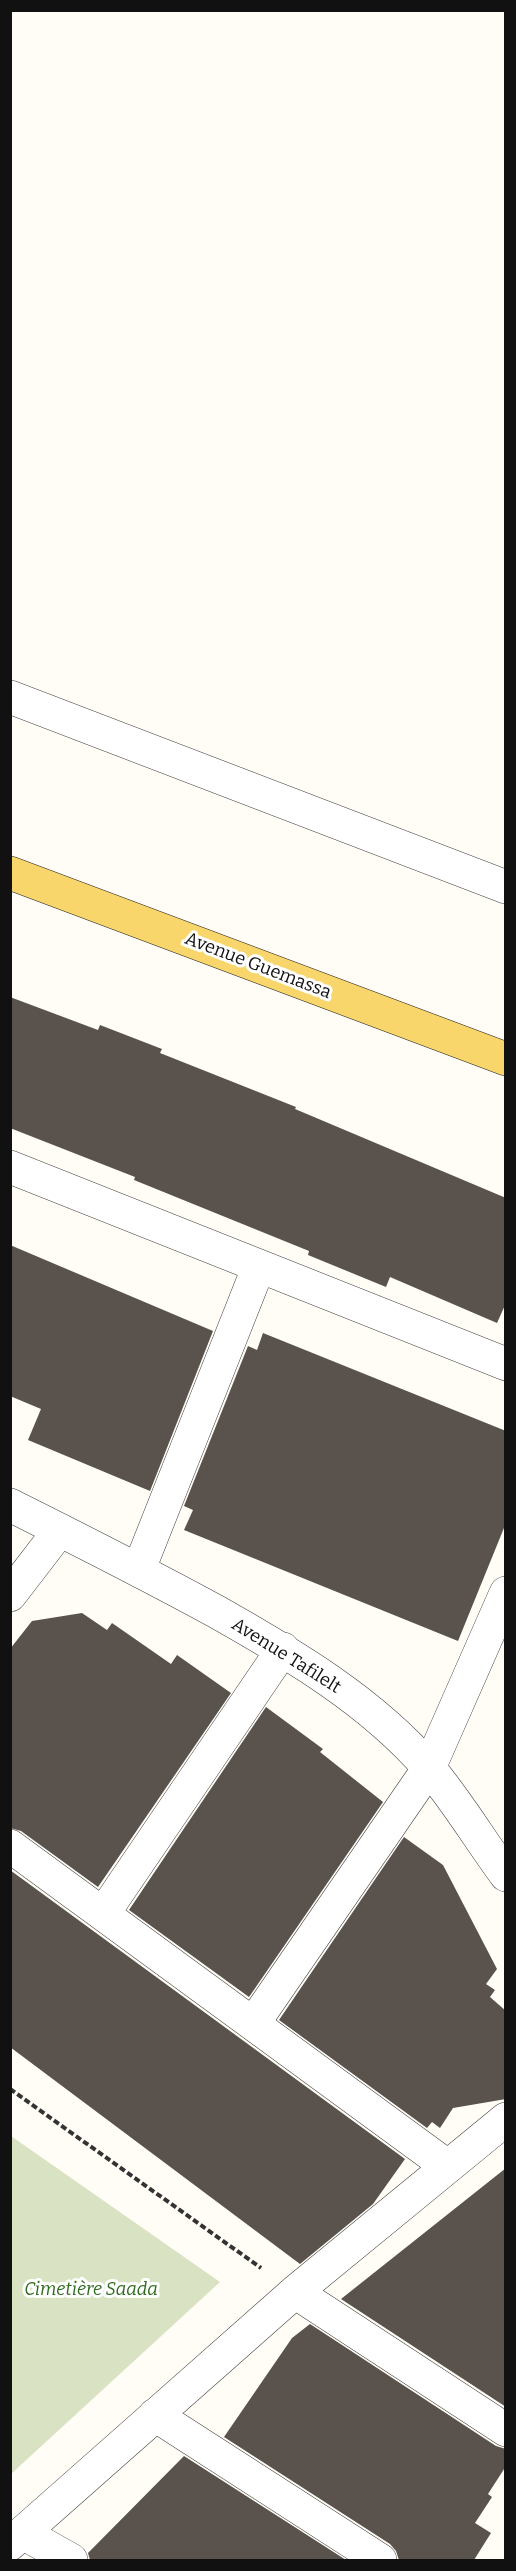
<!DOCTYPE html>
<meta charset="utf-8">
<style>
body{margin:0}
#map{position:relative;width:516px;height:2571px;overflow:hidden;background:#fffdf5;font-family:Bitter,serif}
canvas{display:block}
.frame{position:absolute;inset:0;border:12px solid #111;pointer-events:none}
</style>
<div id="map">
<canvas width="516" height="2571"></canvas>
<div class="frame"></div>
</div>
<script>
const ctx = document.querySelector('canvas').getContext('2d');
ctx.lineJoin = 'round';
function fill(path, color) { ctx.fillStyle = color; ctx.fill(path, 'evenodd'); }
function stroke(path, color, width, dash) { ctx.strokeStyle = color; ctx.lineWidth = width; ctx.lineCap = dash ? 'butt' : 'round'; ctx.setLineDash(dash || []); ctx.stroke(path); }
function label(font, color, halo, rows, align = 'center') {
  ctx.font = font + ' Bitter,serif'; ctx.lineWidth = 6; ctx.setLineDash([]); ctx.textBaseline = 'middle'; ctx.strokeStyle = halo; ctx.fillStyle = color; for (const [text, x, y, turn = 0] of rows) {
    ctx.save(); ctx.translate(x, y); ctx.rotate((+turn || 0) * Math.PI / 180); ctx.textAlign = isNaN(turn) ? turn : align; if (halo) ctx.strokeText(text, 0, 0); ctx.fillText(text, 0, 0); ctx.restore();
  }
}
fill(new Path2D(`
 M11 2136 220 2282 11 2474Z`), '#d9e3c4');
fill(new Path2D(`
 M10 997 98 1030 100 1025 162 1049 160 1053 296 1107 295 1109 506 1198V1303L497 1323 390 1277 386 1287 308 1255 309 1251 134 1180 135 1177 10 1128Z
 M10 1245 213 1331 150 1491 28 1440 41 1409 10 1396Z
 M263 1333 506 1431V1523L458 1641 184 1530 193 1510 184 1506 248 1346 257 1350Z
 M82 1613 107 1630 112 1623 171 1664 177 1655 231 1693 98 1887 21 1831 10 1828V1649L32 1621Z
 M266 1707 323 1749 320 1752 383 1802 249 1997 129 1910Z
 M404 1837 443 1865 497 1969 486 1984 495 1990 490 1997 506 2011V2099L453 2108 440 2128 432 2122 427 2128 279 2020Z
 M10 1870 405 2159 373 2204 300 2264 10 2047Z
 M506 2168V2407L341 2299Z
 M310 2324 496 2446 506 2449V2466L488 2494 492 2497 475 2523 491 2533 474 2560H399L396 2551 390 2544 224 2437 292 2338Z
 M184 2456 346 2560H90L88 2553Z`), '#5a524d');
const minor = new Path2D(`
 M10 697 506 887
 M10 1167 506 1364
 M10 1505C80 1540 149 1575 217 1612 293 1655 371 1701 429 1768 457 1801 480 1840 506 1875
 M139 1569 259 1266
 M10 1595 60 1530
 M10 1846 447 2166
 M103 1914 283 1649
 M253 2024 429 1768 506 1593
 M295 2292 506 2430
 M155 2415 380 2560
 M23 2533 71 2560
 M10 2544 295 2292 506 2119`);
const major = new Path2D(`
 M10 873 506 1059`);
stroke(minor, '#444', 34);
stroke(major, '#222', 34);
stroke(new Path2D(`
 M10 2089 261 2268`), '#333', 4, [6, 3]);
stroke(minor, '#fff', 33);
stroke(major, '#f9d66b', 33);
label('18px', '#111', '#fff', [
 ["Avenue Guemassa",258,966,21],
 ["Avenue Tafilelt",286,1656,32]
]);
label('italic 18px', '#2f6b1f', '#fff', [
 ["Cimetière Saada",91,2290]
]);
</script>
